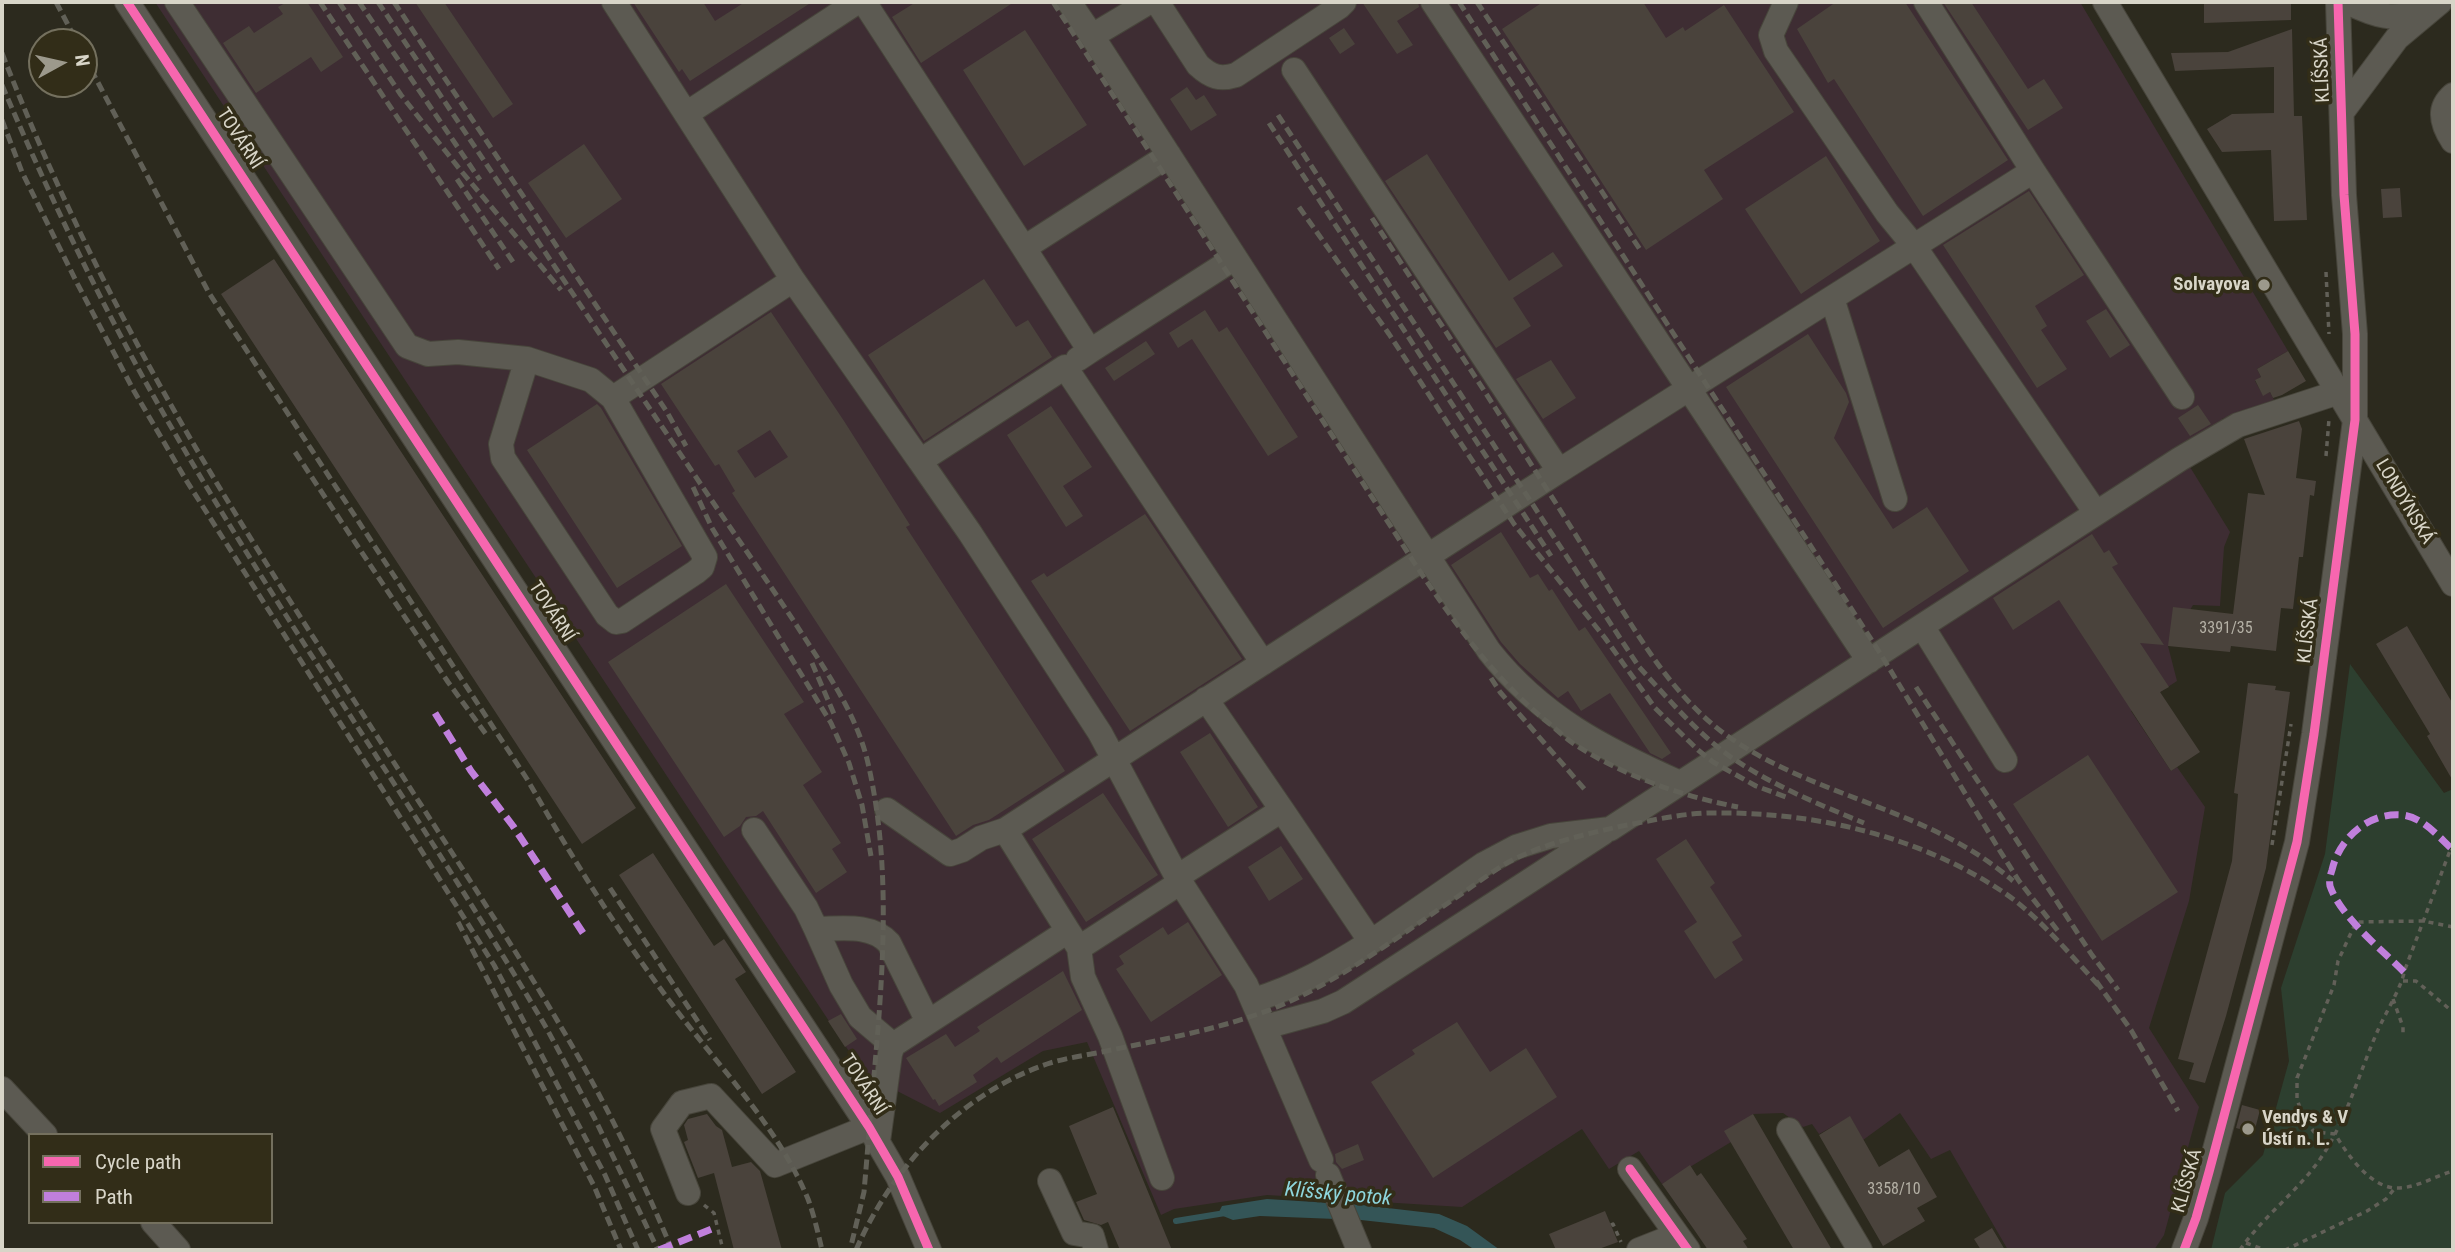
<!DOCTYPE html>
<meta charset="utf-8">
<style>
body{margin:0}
#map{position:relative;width:2455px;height:1252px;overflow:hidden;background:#2c2a1e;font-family:"Roboto Condensed",sans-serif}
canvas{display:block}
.frame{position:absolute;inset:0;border:4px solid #d8d5c8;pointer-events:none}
.legend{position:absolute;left:28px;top:1133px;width:245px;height:91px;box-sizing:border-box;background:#322d18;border:2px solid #74705e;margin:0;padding:9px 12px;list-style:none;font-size:21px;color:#d8d5c8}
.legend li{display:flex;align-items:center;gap:14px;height:35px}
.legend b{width:35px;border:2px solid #74705e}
.north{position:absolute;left:28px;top:28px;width:70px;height:70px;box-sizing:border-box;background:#322d18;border:2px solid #74705e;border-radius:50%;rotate:82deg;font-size:19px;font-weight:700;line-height:28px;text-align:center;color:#d8d5c8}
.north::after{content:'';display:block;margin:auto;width:24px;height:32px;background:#9c998c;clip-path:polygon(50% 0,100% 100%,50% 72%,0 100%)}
</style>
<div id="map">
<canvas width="2455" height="1252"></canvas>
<div class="frame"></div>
<ul class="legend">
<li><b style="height:9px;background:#f766af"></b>Cycle path</li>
<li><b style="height:9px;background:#c07fdc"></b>Path</li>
</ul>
<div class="north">N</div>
</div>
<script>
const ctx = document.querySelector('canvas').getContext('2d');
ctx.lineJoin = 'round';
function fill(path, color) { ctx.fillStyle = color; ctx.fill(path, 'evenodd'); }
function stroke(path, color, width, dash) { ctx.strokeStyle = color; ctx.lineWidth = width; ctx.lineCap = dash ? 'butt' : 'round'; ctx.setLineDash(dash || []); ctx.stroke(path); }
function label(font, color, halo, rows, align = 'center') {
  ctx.font = font + ' "Roboto Condensed",sans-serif'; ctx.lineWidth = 7; ctx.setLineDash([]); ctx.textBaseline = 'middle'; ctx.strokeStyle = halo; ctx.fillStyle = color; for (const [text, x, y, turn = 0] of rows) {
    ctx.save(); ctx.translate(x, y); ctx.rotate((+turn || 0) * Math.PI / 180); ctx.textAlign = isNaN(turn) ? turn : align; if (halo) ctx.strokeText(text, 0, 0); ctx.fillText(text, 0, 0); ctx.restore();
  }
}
fill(new Path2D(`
 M155 2H2080L2288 351 2257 369 2261 377 2255 381 2263 395 2270 392 2274 400 2222 419 2233 442 2190 467 2230 532 2224 547 2220 606 2193 605 2168 646 2177 681 2131 711 2171 771 2177 767 2205 807 2189 901 2149 1028 2199 1107 2164 1235 2154 1250H2008L1950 1150 1931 1159 1900 1113 1863 1140 1850 1117 1819 1134 1812 1124 1803 1127 1783 1113 1753 1114 1731 1142 1662 1184 1639 1151 1609 1169 1582 1129 1462 1207 1267 1195 1174 1209 1161 1215 1087 1042 1043 1051 940 1113 864 1074Z`), '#3e2d33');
fill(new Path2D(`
 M2350 664 2444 793 2453 789V1250H2211L2225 1193 2263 1155 2289 1061 2281 988 2325 854Z`), '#2d3f2f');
fill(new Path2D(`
 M1267 1199 1362 1205 1439 1214 1467 1226 1500 1250H1475L1460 1240 1434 1228 1361 1220 1260 1216 1233 1220 1218 1214 1222 1206Z`), '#345557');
stroke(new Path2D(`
 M1176 1221 1225 1213`), '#345557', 6);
fill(new Path2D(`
 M287 2H307L343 57 321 72 311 57 256 93 223 43 249 26 254 33 283 14 278 7Z
 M415 2H444L513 104 493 118Z
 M633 2H703L715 21 745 2H812L690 81 682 69 679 72Z
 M916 2H1014L921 63 892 17Z
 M1362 2H1418L1419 7 1397 21 1413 45 1397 54Z
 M1543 2H1643L1666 38 1683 27 1685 31 1724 5 1794 112 1704 170 1723 199 1646 250 1502 29Z
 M1836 2H1905L2008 160 1923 216 1834 79 1828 83 1797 29Z
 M1943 2H1971L2028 89 2044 79 2063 108 2028 130Z
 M2204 2H2291V20L2204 23Z
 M1344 28 1355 44 1340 54 1329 38Z
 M2292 29 2294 116H2302L2307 220 2274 221 2271 150 2222 152 2207 129 2232 114 2274 113V67L2175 71 2171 53 2228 52Z
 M1025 30 1087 125 1024 166 963 70Z
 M1187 87 1196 100 1204 95 1217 115 1191 131 1170 99Z
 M584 144 622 199 566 238 528 183Z
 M1427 154 1509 281 1553 252 1563 266 1513 298 1531 326 1496 348 1385 181Z
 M1826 156 1880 241 1801 294 1745 209Z
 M2400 188 2402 217 2383 218 2381 189Z
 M2029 191 2084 275 2035 306 2047 326 2041 330 2067 369 2037 388 1943 245Z
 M274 259 636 808 582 844 221 294Z
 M984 279 1016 327 1028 320 1052 357 924 441 868 355Z
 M2106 309 2130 345 2110 358 2086 321Z
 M1205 310 1219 332 1227 327 1298 437 1268 456 1192 339 1178 348 1169 333Z
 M771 312 844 421 910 525 906 527 1065 771 989 820 973 825 956 836 732 493 735 491 719 464 715 466 661 384ZM770 430 788 457 755 478 737 451Z
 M1808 334 1846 393 1849 402 1834 438 1893 529 1927 507 1969 571 1883 628 1726 387Z
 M1146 341 1155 354 1114 381 1105 368Z
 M2288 351 2306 381 2282 395 2273 398 2270 392 2263 396 2255 380 2261 377 2257 369Z
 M1551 360 1576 398 1543 419 1516 379Z
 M597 404 601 408 682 546 617 588 527 450Z
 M2198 405 2211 424 2190 436 2178 418Z
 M1051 406 1092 467 1063 486 1083 516 1066 527 1007 435Z
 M2299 421 2302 429 2296 478 2316 481 2314 496 2310 495 2303 557H2299L2293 609 2281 608 2276 651 2231 646 2230 652 2168 646 2173 607 2233 614 2248 493 2265 495 2244 439Z
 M1145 514 1242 659 1130 731 1031 581 1044 573 1047 577Z
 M1501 532 1530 578 1538 574 1549 591 1552 589 1579 631 1585 627 1671 753 1662 759 1650 753 1610 693 1581 711 1568 691 1558 698 1520 664 1501 642 1451 565Z
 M2092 534 2104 553 2109 550 2118 564 2112 567 2164 645 2140 643 2169 687 2160 692 2200 752 2171 771 2059 600 2013 630 1993 598Z
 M726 584 804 702 784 714 822 772 803 785 841 843 832 849 847 872 816 893 763 811 756 816 746 817 740 826 724 837 608 662Z
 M2407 626 2453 704V781L2427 736 2430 734 2376 644Z
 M2248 683 2276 686 2275 690 2290 692 2266 868 2226 1016 2205 1083 2189 1079 2194 1063 2178 1059 2232 861 2238 794 2234 793Z
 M1210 733 1258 807 1228 827 1180 752Z
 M2088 755 2178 892 2102 941 2013 804Z
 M1103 793 1158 875 1086 922 1032 839Z
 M1686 839 1715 883 1710 887 1742 936 1732 942 1743 960 1715 979 1684 931 1697 922 1656 859Z
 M1281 846 1303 879 1269 901 1248 867Z
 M653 853 714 946 724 939 746 972 735 979 796 1072 762 1094 619 875Z
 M1188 922 1222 975 1151 1022 1116 969 1124 964 1119 956 1163 927 1168 935Z
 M1063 971 1082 1010 1001 1063 997 1057 973 1075 977 1082 939 1106 935 1099 933 1100 906 1058 946 1034 955 1047 980 1031 977 1027Z
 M841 1014 857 1039 845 1047 828 1021Z
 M1457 1022 1490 1072 1526 1048 1557 1097 1433 1178 1371 1082 1415 1054 1412 1050Z
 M2242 1105 2260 1110 2254 1133 2236 1128Z
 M1113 1107 1172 1250H1120L1108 1222 1101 1225 1084 1220 1076 1202 1097 1194 1069 1126Z
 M707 1114 716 1126 722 1130 732 1167 751 1162 760 1171 782 1250H734L714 1173 698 1178 684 1142 688 1140 684 1125 688 1119Z
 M1753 1114 1832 1250H1794L1724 1131Z
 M1850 1116 1879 1167 1909 1149 1937 1197 1917 1208 1925 1221 1883 1246 1819 1135Z
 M1358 1144 1364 1160 1342 1169 1336 1162 1335 1154Z
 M1690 1165 1697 1176 1701 1173 1718 1197 1747 1239 1743 1241 1749 1250H1708L1695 1231 1662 1184Z
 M1605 1211 1618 1242 1596 1250H1556L1549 1234Z
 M1992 1228 2005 1250H1981L1974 1239Z`), '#4a433c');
const minor = new Path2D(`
 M127 2 869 1127 898 1177 929 1250
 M177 2 407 346 428 354 458 352 527 359 591 380 613 398 705 557 702 567 696 572 622 621 616 622 607 615 503 458 501 444 527 359
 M614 2 793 280 920 461 1065 367 1263 663
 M864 2 1024 248 1169 155
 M1069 2 1092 36
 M1149 2 1092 36 1489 651C1541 717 1604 749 1680 783
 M1157 2 1198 65C1211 77 1220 80 1236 75L1339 7 1344 2
 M1433 2 1869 661
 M1786 2 1771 35 1776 51 1887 213 1914 246 2096 513
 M1926 2 2033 171 2182 397
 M2105 2 2453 584
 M2347 2C2374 15 2395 23 2422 9
 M2453 95C2437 109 2443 126 2453 141
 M2342 112 2397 38 2440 2
 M686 114 857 2
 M1024 248 1090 351 1078 359
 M1832 298 2033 171
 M1090 351 1235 258
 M613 398 793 280
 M920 461 970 533 1100 733 1177 877 1246 985 1321 1160
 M1559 471 1832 298 1895 499
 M1922 626 2180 459 2238 425 2339 392
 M887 810 950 854 962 850 981 838 1005 830 1559 471 1294 70
 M754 830 806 908 816 929C840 929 871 923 889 943L928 1022
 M1177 877 1282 810 1206 699
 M816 929 841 985 860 1017 893 1045 890 1054 878 1141
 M1068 931 1079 948 1083 977 1110 1036 1162 1178
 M1371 942 1484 864 1516 847 1551 836 1610 829 1922 626 2005 760
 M1079 948 1181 882
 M1254 1000C1297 987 1333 966 1371 942L1282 810
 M1265 1027 1323 1011 1343 1002 1603 833
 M893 1045 1068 931 1005 830
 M2 1089 45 1135
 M1789 1130 1860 1250
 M1630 1169 1688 1250
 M1328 1175 1359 1250
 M1050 1181 1074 1233 1092 1236 1096 1250
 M688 1193 663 1129 682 1103 711 1096 775 1165 869 1127
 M153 1222 178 1250
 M1639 1250 1677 1235
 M2184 1250 2196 1218 2209 1172 2297 842 2314 734 2355 420V334L2344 195 2338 2`);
stroke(minor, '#47453b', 26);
stroke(new Path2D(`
 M2326 272 2329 334
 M2326 456 2329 419
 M2272 845 2291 724
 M2453 927 2423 921 2356 922 2338 961 2334 985 2297 1078V1099L2303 1117 2314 1132 2335 1134C2347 1154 2369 1186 2395 1188 2415 1189 2435 1176 2453 1171
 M2403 981H2416L2453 1012
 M2393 999 2403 1027V1036
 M704 1205 714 1213 723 1250
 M1611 1225 1613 1224 1621 1242
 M2246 1243 2265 1250H2285L2367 1211 2386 1199 2395 1188
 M2240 1250C2261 1219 2292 1196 2315 1166 2345 1127 2358 1075 2378 1030 2384 1016 2403 984 2404 972L2451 848 2453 851`), '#626058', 3.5, [5, 5]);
stroke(minor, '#5c5a52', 24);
stroke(new Path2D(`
 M56 2 77 42
 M320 2 499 269
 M339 2 401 95 462 172 561 290
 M359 2 480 180
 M378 2C486 163 593 325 702 486 737 538 774 590 808 643 832 680 856 716 867 759 898 888 877 1026 867 1157L864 1192 851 1246
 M394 2 667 412 686 446
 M1053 2 1415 564C1453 621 1492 676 1545 720 1555 728 1564 737 1574 744 1624 776 1681 796 1738 807
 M1459 2 1880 653 2000 851 2019 881 2058 931
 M1477 2 1641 251
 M2 53C56 192 124 327 200 455 268 570 343 682 414 794 470 881 528 968 579 1058 614 1120 645 1185 672 1250
 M84 56 209 293 527 779C570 854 616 929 668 999 716 1064 776 1123 808 1199 814 1215 818 1233 822 1250
 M2 85C45 186 92 285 145 381 269 603 418 810 547 1029L595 1119 658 1250
 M1278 115 1639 667C1667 697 1695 731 1728 755 1769 784 1818 804 1864 823
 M2 120 22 172 77 283 134 391 186 480 494 965 605 1175 638 1250
 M1269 123 1551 556
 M457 179 513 262
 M1299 207 1389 334 1514 524 1605 638 1655 708 1698 750 1713 762 1756 786 1786 797
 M1372 218C1428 305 1486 392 1541 480 1565 517 1588 555 1611 592 1643 644 1674 695 1722 732 1811 798 1929 807 2013 881
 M295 452 448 682 488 737
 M693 487 712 528 831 723 849 763 862 805 871 856
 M812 663 834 714
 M1491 678 1500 692 1587 792
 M1916 687 2092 955 2118 990
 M610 888 710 1040
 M458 922 594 1186 621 1250
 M2096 981 2131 1030 2178 1111
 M856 1250C892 1167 960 1094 1047 1064 1068 1057 1090 1055 1111 1050 1165 1039 1220 1029 1272 1009 1339 982 1397 937 1457 897 1473 886 1489 874 1505 864 1541 844 1582 835 1622 826 1650 821 1678 814 1707 813 1808 811 1911 833 1997 888 2036 912 2070 955 2101 988`), '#616057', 5, [10, 5]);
stroke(new Path2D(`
 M435 713 471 771 513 826 583 933
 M2404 972C2381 949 2340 916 2330 886 2329 880 2330 876 2332 870 2339 839 2368 812 2402 815 2422 817 2437 835 2451 848
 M659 1250 717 1227`), '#c07fdc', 7, [14, 7]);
stroke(new Path2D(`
 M127 2 869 1127 898 1177 929 1250
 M1630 1169 1688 1250
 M2184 1250 2196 1218 2209 1172 2297 842 2314 734 2355 420V334L2344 195 2338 2`), '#f766af', 9);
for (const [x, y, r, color] of [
 [2264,285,7,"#9c998c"],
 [2248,1129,7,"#9c998c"]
]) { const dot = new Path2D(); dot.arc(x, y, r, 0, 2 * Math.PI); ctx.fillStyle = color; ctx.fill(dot); stroke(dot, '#322d18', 2.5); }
label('16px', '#b4b0a5', null, [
 ["3391/35",2226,629],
 ["3358/10",1894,1190]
]);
label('19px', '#d8d5c8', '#322d18', [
 ["KLÍŠSKÁ",2323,70,-92],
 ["TOVÁRNÍ",239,139,57],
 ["LONDÝNSKÁ",2404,502,59],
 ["TOVÁRNÍ",551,612,57],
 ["KLÍŠSKÁ",2309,631,-83],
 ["TOVÁRNÍ",863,1085,57],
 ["KLÍŠSKÁ",2188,1181,-74]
]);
label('bold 19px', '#d8d5c8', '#322d18', [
 ["Solvayova",2250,285],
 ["Vendys & V",2262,1118,"left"],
 ["Ústí n. L.",2262,1140,"left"]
], 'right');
label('italic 21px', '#8ed6dd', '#322d18', [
 ["Klíšský potok",1338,1195,5]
]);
</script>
